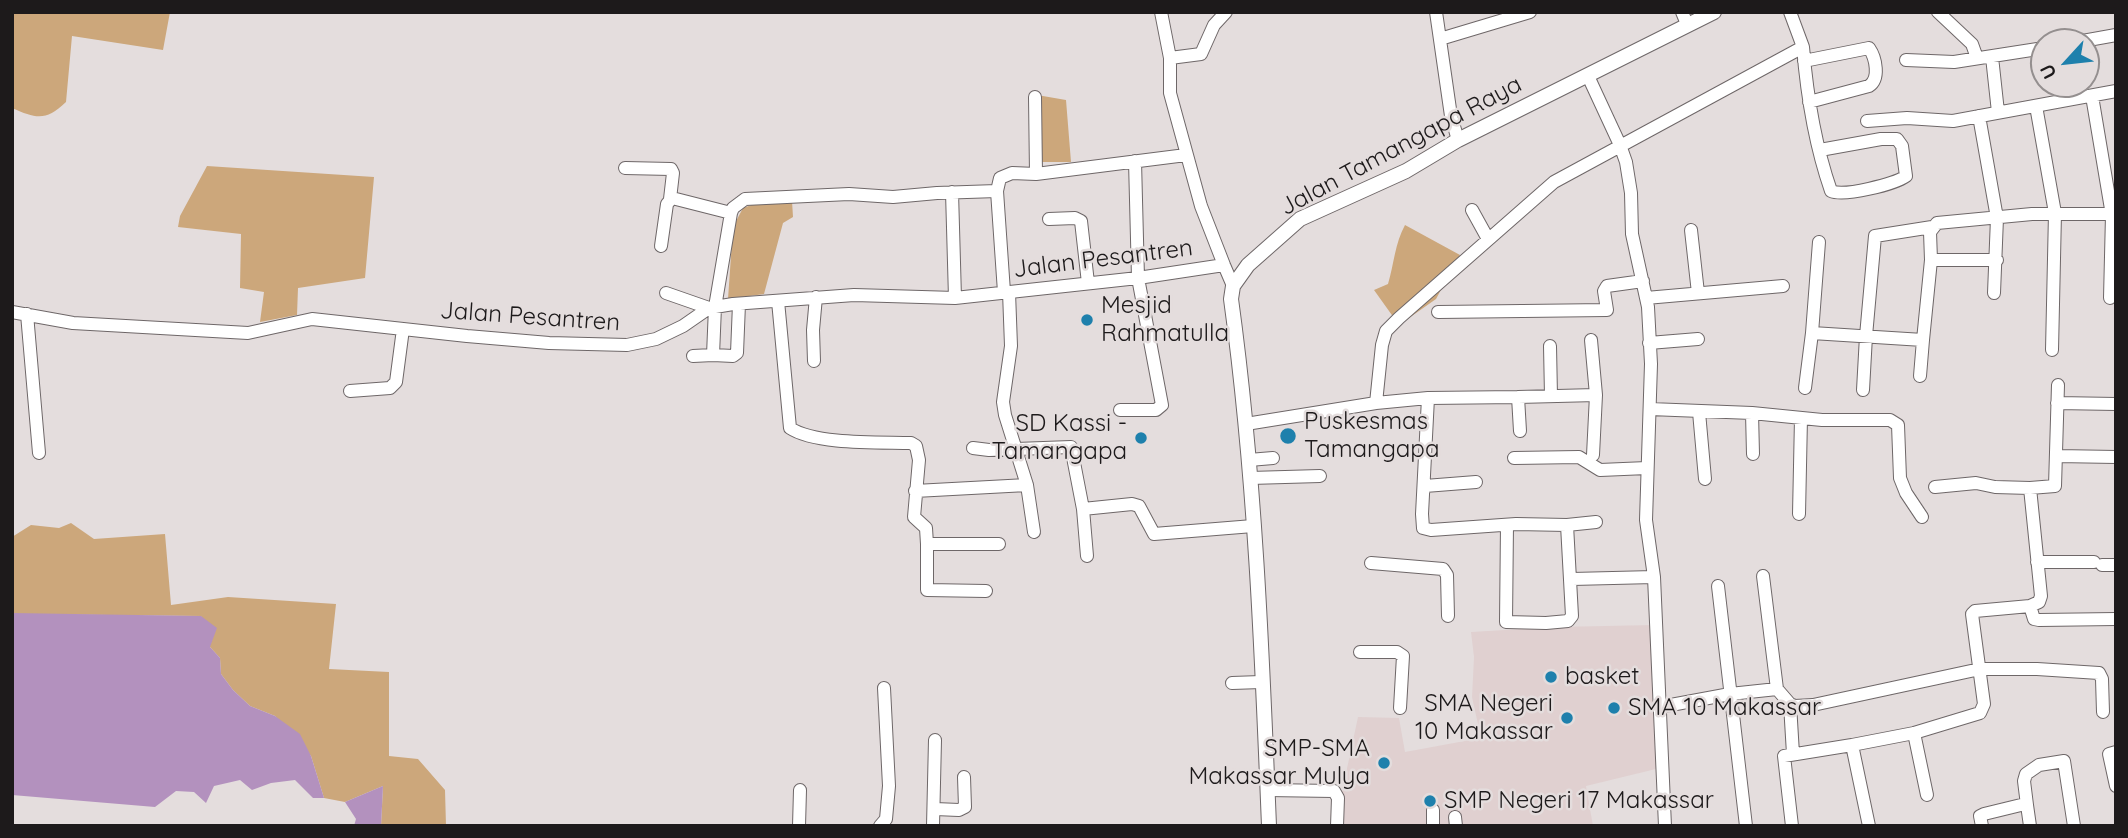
<!DOCTYPE html>
<style>
body{margin:0}
#map{position:relative;width:2128px;height:838px;overflow:hidden;background:#e4dddd;font-family:Quicksand,sans-serif}
canvas{display:block}
.frame{position:absolute;inset:0;border:14px solid #1d1a1b;pointer-events:none}
.north{position:absolute;left:2030px;top:28px;width:70px;height:70px;box-sizing:border-box;background:#e4dddd;border:2px solid #948f8f;border-radius:50%;rotate:243deg;font-size:19px;font-weight:700;line-height:28px;text-align:center;color:#1d1a1b}
.north::after{content:'';display:block;margin:auto;width:24px;height:32px;background:#1e80ac;clip-path:polygon(50% 0,100% 100%,50% 72%,0 100%)}
</style>
<div id="map">
<canvas width="2128" height="838"></canvas>
<div class="frame"></div>
<div class="north">U</div>
</div>
<script>
const ctx = document.querySelector('canvas').getContext('2d');
ctx.lineJoin = 'round';
function fill(path, color) { ctx.fillStyle = color; ctx.fill(path, 'evenodd'); }
function stroke(path, color, width, dash) { ctx.strokeStyle = color; ctx.lineWidth = width; ctx.lineCap = dash ? 'butt' : 'round'; ctx.setLineDash(dash || []); ctx.stroke(path); }
function label(font, color, halo, rows, align = 'center') {
  ctx.font = font + ' Quicksand,sans-serif'; ctx.lineWidth = 5; ctx.setLineDash([]); ctx.textBaseline = 'middle'; ctx.strokeStyle = halo; ctx.fillStyle = color; for (const [text, x, y, turn = 0] of rows) {
    ctx.save(); ctx.translate(x, y); ctx.rotate((+turn || 0) * Math.PI / 180); ctx.textAlign = isNaN(turn) ? turn : align; if (halo) ctx.strokeText(text, 0, 0); ctx.fillText(text, 0, 0); ctx.restore();
  }
}
fill(new Path2D(`
 M1654 625 1660 768 1586 786 1593 826H1339L1343 787 1358 717 1399 718 1405 752 1481 738 1472 697 1474 657 1471 632 1556 627Z`), '#e0d0d0');
fill(new Path2D(`
 M12 12H170L163 50 72 36 66 102C46 121 37 119 12 108Z
 M1037 95 1066 100 1071 162H1036Z
 M207 166 374 177 365 278 298 288 297 315 260 322 264 292 240 288 241 234 178 227 180 216Z
 M792 201 793 217 783 223 764 294 728 299 733 227 743 208 757 203Z
 M1405 225 1460 255 1436 299 1399 325 1374 290 1388 284C1394 264 1395 243 1405 225Z
 M71 523 94 539 165 534 171 605 228 597 336 604 329 669 389 672V756L418 759 445 790 446 826H381L383 786 345 802 324 798 311 756 275 716 250 706 233 690 221 674 220 658 210 647 201 616 13 614 12 537 31 525 59 528Z`), '#cca77b');
fill(new Path2D(`
 M12 613 201 616 217 628 210 647 220 658 221 674 233 690 250 706 275 716 300 734 311 756 324 798H313L295 780 271 783 252 790 240 780 214 786 206 803 194 792 176 791 155 807 12 795Z
 M383 786 381 826H354L356 819 345 802Z`), '#b391be');
const minor = new Path2D(`
 M1161 12 1170 58V93L1201 206 1224 265
 M1436 12 1451 116 1458 140
 M1682 12 1687 24
 M1938 12 1972 44 1977 58
 M1440 39 1530 12
 M2077 42 2116 35
 M1803 47C1807 96 1815 145 1831 191 1844 197 1895 184 1906 176L1902 146 1897 139H1881L1820 150
 M1992 57 1998 112
 M1170 58 1201 54 1214 25 1226 12
 M1906 60 1954 62 2044 48
 M1804 61 1869 48C1876 58 1880 79 1869 86L1809 102
 M1588 76 1620 145 1626 162 1631 193 1632 234 1648 307 1651 364 1646 520 1654 577 1665 826
 M2092 96 2112 215 2110 298
 M1035 97 1036 174
 M2036 106 2055 213 2052 350
 M1979 116 1997 218 1994 293
 M1867 121 1907 118 1953 121 2116 91
 M625 168 671 169 673 173 670 199
 M952 192 955 298
 M1472 210 1488 239
 M1049 219 1075 218 1081 221 1088 283
 M1691 230 1698 293
 M661 246 667 204 672 198 731 213
 M1931 260H1997
 M1004 292 997 191 1000 178 1012 173 1036 174 1186 155
 M666 293 709 308
 M1646 298 1783 286
 M778 301 790 428C816 445 880 442 911 443L916 446 919 460 914 517 926 528 927 544H999
 M12 312 73 323 248 333 312 319 467 336 549 343 627 345 656 339 683 326 709 308 733 304 854 295 955 298 1138 278 1224 265 1233 286
 M1438 312 1607 310 1604 291 1607 286 1643 281
 M27 314 39 453
 M1812 333 1819 242
 M1591 340 1596 395
 M1649 343 1698 339
 M1550 346 1551 396
 M713 355 733 356 737 353 739 304
 M693 356 713 355 715 307 731 213 733 208 745 199 849 194 893 197 937 193 997 191
 M814 361 813 330 816 297
 M1920 376 1923 340
 M1805 388 1812 333 1923 340 1931 260 1930 232 1937 223 2032 214H2116
 M1863 390 1866 336 1875 236 1932 227
 M350 391 390 388 396 382 403 329
 M1518 397 1596 395 1593 455
 M1428 398 1422 514 1423 528 1431 530 1516 524 1567 525 1596 522
 M1376 403 1382 345 1386 331 1399 318 1554 182 1803 47 1790 12
 M2057 403 2116 404
 M1650 409 1752 413 1753 454
 M1120 410H1156L1162 405 1138 278 1135 161
 M1699 412 1705 479
 M1752 413 1822 420H1890L1898 425 1900 478 1906 493 1922 517
 M1246 424 1376 403 1428 398 1518 397 1520 431
 M973 448 989 450 1071 447 1083 509 1132 504 1139 506 1154 534 1253 526
 M2057 456 2116 457
 M1514 458 1579 457 1600 470 1647 468
 M1249 460 1273 458
 M1250 478 1320 476
 M1027 485 1034 532
 M1425 486 1476 482
 M2030 488 2055 486 2058 385
 M915 491 1027 485 1005 415 1003 402 1011 346 1009 292
 M1083 509 1087 556
 M1799 514 1801 418
 M1507 525 1506 622 1546 623 1568 621 1572 616 1567 525
 M927 544V590L986 591
 M2037 562H2094
 M1371 563 1443 569 1447 575 1448 616
 M2102 565H2116
 M1763 576 1777 689 1790 704 1795 706 1813 705 1980 669H2037L2099 673 2102 679 2103 712
 M1572 579 1654 577
 M1718 586 1746 826
 M2030 606 2034 619 2039 620 2116 619
 M1360 652H1397L1403 656 1400 708
 M1232 683 1261 682
 M1790 704 1793 754
 M1660 707 1730 694 1777 689
 M1914 733 1927 795
 M1852 745 1914 733 1980 713 1984 704 1972 614 1975 611 2030 606 2039 602 2041 596 2030 488 1995 487 1976 483 1935 487
 M2116 752 2109 754 2116 786
 M1267 790 1334 791 1338 798 1337 826
 M2027 805 2024 781 2026 774 2039 765 2064 761 2074 826
 M935 809 959 810 965 807 964 777
 M1455 817 1456 826
 M799 826 800 790
 M880 826 886 819 889 786 884 688
 M933 826 935 740
 M1433 826V810
 M1792 826 1784 756 1852 745 1869 826
 M1982 826 1980 816 1984 814 2025 804 2027 805 2030 826`);
const major = new Path2D(`
 M1269 826C1262 650 1255 473 1231 299L1233 286 1248 265 1300 219 1406 171 1458 140 1714 12`);
stroke(minor, '#6e6768', 14);
stroke(major, '#6e6768', 16);
stroke(minor, '#fff', 12);
stroke(major, '#fff', 14);
for (const [x, y, r, color] of [
 [1087,320,7,"#1e80ac"],
 [1288,436,9,"#1e80ac"],
 [1141,438,7,"#1e80ac"],
 [1551,677,7,"#1e80ac"],
 [1614,708,7,"#1e80ac"],
 [1567,718,7,"#1e80ac"],
 [1384,763,7,"#1e80ac"],
 [1430,801,7,"#1e80ac"]
]) { const dot = new Path2D(); dot.arc(x, y, r, 0, 2 * Math.PI); ctx.fillStyle = color; ctx.fill(dot); stroke(dot, '#e4dddd', 2.5); }
label('24px', '#1d1a1b', '#e4dddd', [
 ["Jalan Tamangapa Raya",1401,146,-28],
 ["Jalan Pesantren",1103,259,-7],
 ["Jalan Pesantren",530,317,4]
]);
label('24px', '#1d1a1b', '#e4dddd', [
 ["Mesjid",1101,306],
 ["Rahmatulla",1101,334],
 ["Puskesmas",1304,422],
 ["Tamangapa",1304,450],
 ["SD Kassi -",1127,424,"right"],
 ["Tamangapa",1127,452,"right"],
 ["basket",1565,677],
 ["SMA Negeri",1553,704,"right"],
 ["10 Makassar",1553,732,"right"],
 ["SMA 10 Makassar",1628,708],
 ["SMP-SMA",1370,749,"right"],
 ["Makassar Mulya",1370,777,"right"],
 ["SMP Negeri 17 Makassar",1444,801]
], 'left');
</script>
